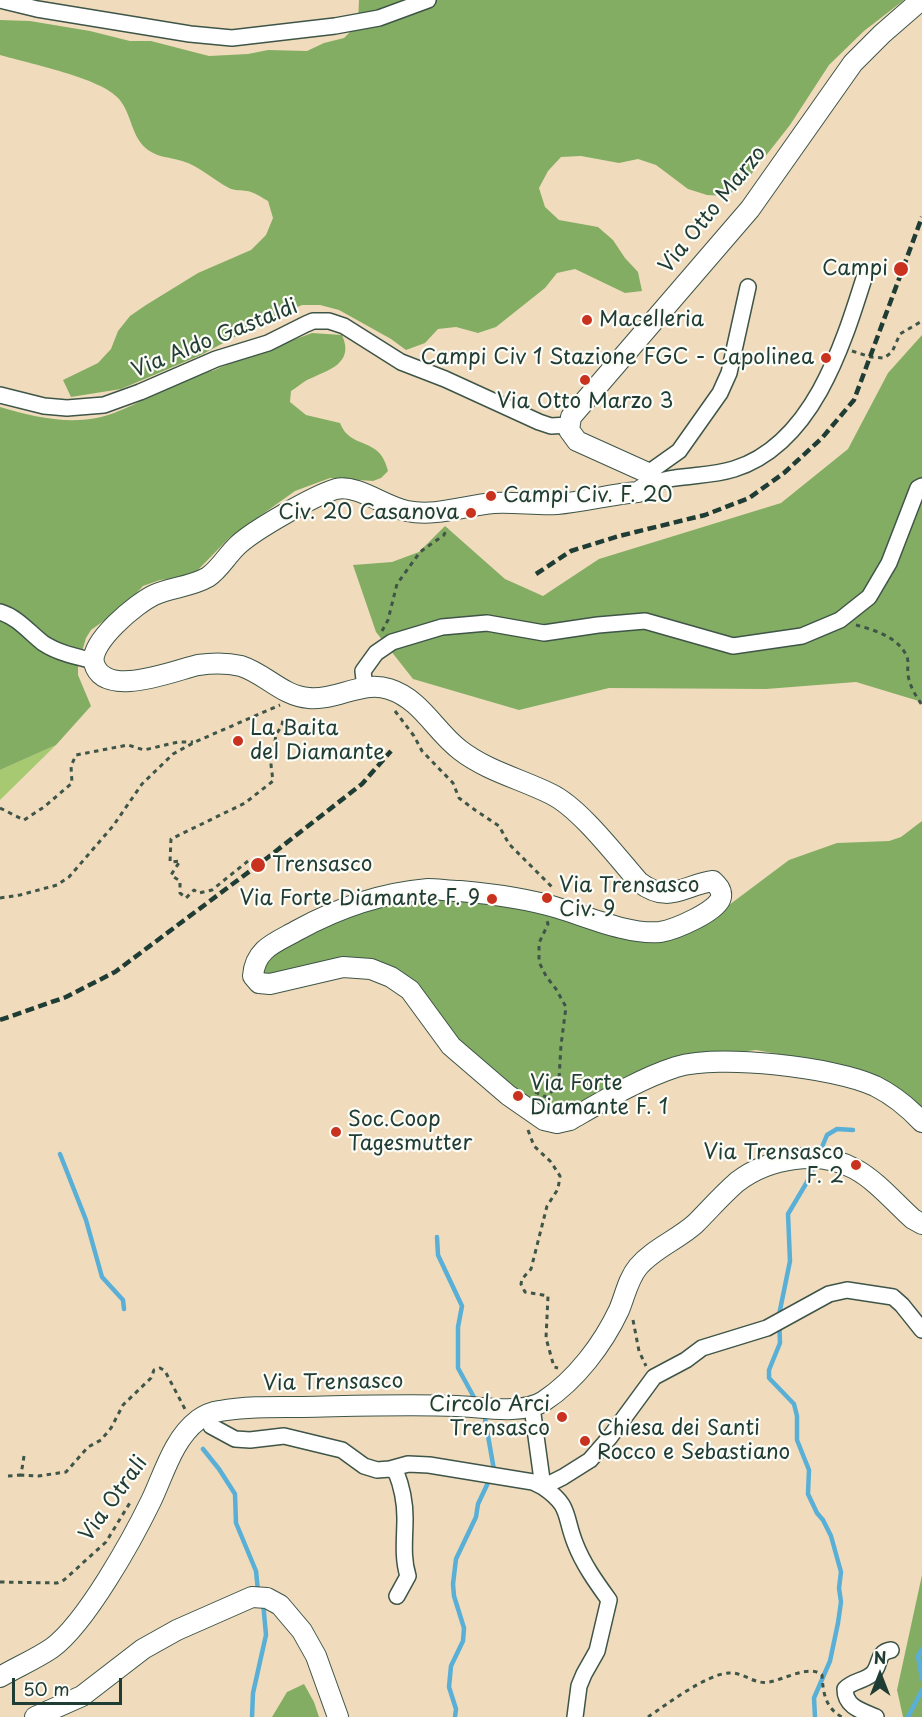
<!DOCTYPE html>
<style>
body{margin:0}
#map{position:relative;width:922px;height:1717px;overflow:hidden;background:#f0dcbc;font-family:"Playpen Sans",sans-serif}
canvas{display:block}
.north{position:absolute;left:850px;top:1645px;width:60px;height:60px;-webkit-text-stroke:4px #fdfcf7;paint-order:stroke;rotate:0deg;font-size:16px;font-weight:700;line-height:24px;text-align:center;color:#1f3d34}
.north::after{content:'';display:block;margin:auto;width:21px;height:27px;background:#1f3d34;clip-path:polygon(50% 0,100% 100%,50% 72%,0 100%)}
.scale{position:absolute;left:12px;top:1678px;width:110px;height:27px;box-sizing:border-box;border:3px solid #1f3d34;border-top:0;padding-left:8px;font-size:18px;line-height:21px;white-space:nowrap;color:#1f3d34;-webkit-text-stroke:4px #fdfcf7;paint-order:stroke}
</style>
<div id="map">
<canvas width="922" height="1717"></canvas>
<div class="north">N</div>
<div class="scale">50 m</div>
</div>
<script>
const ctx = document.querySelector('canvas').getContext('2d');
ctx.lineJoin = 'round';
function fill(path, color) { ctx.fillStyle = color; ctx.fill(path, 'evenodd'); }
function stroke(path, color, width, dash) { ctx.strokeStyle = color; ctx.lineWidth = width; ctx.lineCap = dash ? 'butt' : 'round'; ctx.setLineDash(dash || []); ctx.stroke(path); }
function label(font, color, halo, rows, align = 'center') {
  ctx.font = font + ' "Playpen Sans",sans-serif'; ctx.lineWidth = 4.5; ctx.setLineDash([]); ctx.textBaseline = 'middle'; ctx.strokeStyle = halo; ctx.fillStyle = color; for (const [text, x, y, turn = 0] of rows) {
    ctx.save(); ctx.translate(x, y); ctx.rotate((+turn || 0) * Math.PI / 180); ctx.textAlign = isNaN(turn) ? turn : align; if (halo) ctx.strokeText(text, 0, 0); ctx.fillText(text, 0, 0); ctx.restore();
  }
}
fill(new Path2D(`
 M56 745 0 800V770Z`), '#a6c972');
fill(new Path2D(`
 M359 0H904L864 31 829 65 790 125 742 186 726 196 707 195 688 189 656 165 638 159 619 163 581 156 561 157 548 171 539 188 545 207 559 220 598 227 613 240 625 258 638 272 642 291 625 293 575 269 557 273 545 288 496 327 478 333 456 327 438 329 425 343 406 350 391 339 339 310 320 305H302L251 328 201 355 121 389 71 397 63 380 98 363 111 349 118 331 130 316 146 305 198 273 251 250 266 235 273 218 268 201C261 197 254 192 247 191 241 190 235 191 229 188 213 180 200 166 182 161 170 157 159 158 148 150 131 138 132 114 119 99 102 78 27 63 0 55V20L30 21 90 31 130 41H151L209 56 248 54 268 50 307 51 324 43 344 38 358 24Z
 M312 333 342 335C355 364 328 370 307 380 302 383 296 388 291 391L290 402 306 415 340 423C351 451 380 435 388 471L381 478 373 481 330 478 295 491 229 538 195 573 187 577 160 580 143 586 123 607 91 630 86 638 78 665V675L91 706 56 745 0 770V407C37 418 77 427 114 413 140 403 165 388 190 377 200 372 211 373 221 367Z
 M922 335V702L856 682 766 689 609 688 519 710 413 679 376 632 353 565 392 562 419 552 445 526 505 579 543 596 599 559 781 503 848 449 888 373Z
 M922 821V1111L906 1094 845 1066 756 1050 673 1059 565 1112 546 1113 439 1024 405 975 271 976 259 972 265 961 287 947 356 911 431 898 538 910 673 936 729 905 789 860 837 843 889 841 901 837Z
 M922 1575V1717H903L897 1690Z
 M304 1684 314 1702 319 1717H272L287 1692Z`), '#84ad64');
stroke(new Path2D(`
 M60 1154 86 1220 102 1277 123 1300 124 1309
 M819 1154 827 1135 837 1129 853 1130
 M815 1164 807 1182 788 1214 790 1261 779 1315 780 1343 769 1370V1378L794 1404 797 1416V1440L809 1470 808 1494 817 1513 823 1520 831 1536 841 1572 839 1588 841 1602 838 1623 830 1661 814 1698 815 1717
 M437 1237 438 1255 462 1306 458 1327V1368L476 1401
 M203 1449 219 1469 235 1494 236 1523 256 1571 258 1591
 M922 1649 918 1656 922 1679
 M252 1717 253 1693 266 1635 263 1602
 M455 1717 456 1709 449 1687 451 1666 463 1641 464 1628 454 1596 453 1584 456 1559 476 1517 478 1504 494 1470 484 1413
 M908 1717 922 1690`), '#5aafd6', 4.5);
const minor = new Path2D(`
 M0 0 37 9 190 34 232 38 335 26 379 18 428 0
 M0 395 44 406 67 408 104 405 140 392 216 359 268 343 306 324 313 321H329L344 326 401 362 445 379 539 422 551 426 569 425
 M648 473 679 451 720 393 729 373 748 287
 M649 485C657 482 666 479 675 478 695 475 715 475 734 469 813 444 843 345 865 275
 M0 612C17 617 29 632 43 643 58 653 77 657 94 661
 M365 688 363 671 376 653 392 642 442 627 487 623 544 633 598 625 645 621 733 646 802 636 840 620 869 597 889 563 918 488 922 486
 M532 1407 543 1487C571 1506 564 1515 575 1543 583 1564 596 1582 609 1600L597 1651 584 1674 579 1686 575 1717
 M211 1426 235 1439 250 1440 284 1436 342 1450 364 1466 377 1470 390 1469 408 1464 429 1465 533 1482 543 1487 563 1477 590 1460 610 1437 654 1377 686 1360 702 1348 767 1328 829 1294 847 1290 893 1297 902 1305 922 1330
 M390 1469 396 1472C402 1487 405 1502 405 1518 405 1538 402 1557 408 1576L397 1596
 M876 1717C862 1711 845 1707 845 1689 853 1680 867 1681 874 1672 881 1663 877 1652 891 1650`);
const major = new Path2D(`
 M921 0 882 34 853 63 750 209 571 417 569 430 577 441 648 473 649 485 638 492C611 494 584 502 557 504 537 505 515 502 494 503 466 505 436 517 407 511 385 507 357 484 336 489 315 495 254 530 238 545 227 555 220 569 208 577 191 587 171 587 154 595 137 603 89 642 94 663 104 700 175 670 198 665 212 663 228 663 241 666 266 674 282 696 309 698 336 701 362 680 389 689 421 699 435 731 460 750 487 771 521 779 551 794 580 808 617 857 639 882 669 905 683 885 713 881 718 886 722 890 721 897 719 911 674 930 660 932 629 935 588 917 558 908 526 898 493 894 460 891 449 891 438 889 428 889 382 893 338 908 298 930 277 942 255 948 253 976L259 983 270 984 343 967 371 969 391 977 410 990 451 1046 508 1095 544 1120 557 1123 570 1120C603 1101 639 1079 676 1067 719 1054 834 1067 875 1086 893 1095 908 1107 922 1122
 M0 1677C17 1667 36 1659 52 1648 86 1623 132 1540 151 1501 164 1474 173 1439 198 1420 205 1415 212 1412 220 1411 247 1406 276 1407 303 1407 354 1406 406 1404 457 1406 482 1407 523 1415 544 1401 576 1380 603 1344 619 1310 625 1296 628 1279 638 1267 653 1249 677 1240 695 1224 709 1210 722 1195 737 1182 768 1158 820 1149 855 1169 877 1181 895 1203 913 1219L922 1224
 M35 1717 82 1696 143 1649 177 1630 252 1597 267 1598 280 1605 302 1631 316 1656 338 1717`);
stroke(minor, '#3e5548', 18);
stroke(major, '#3e5548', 22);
stroke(new Path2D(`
 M852 351 871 357 884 358 892 352 900 334 922 321
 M856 625C874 630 899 637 907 657 909 662 907 669 908 675 910 687 916 696 922 705
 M382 631 388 620 397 584 420 552 444 535 447 528
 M395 711 414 736 422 751 453 783 459 798 475 810 499 826 509 844 554 889
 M0 808 24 820 44 807 72 783 71 766 76 755 128 745 144 750 178 742H193
 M248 861 212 890 199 893 194 890 186 898 180 893V881L171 875 180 861 170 862 171 839 245 803 273 781 271 765 276 735 282 725 283 719
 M0 898 20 895 57 885 69 877 113 826 142 784 173 754 195 742 280 705
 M535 1092 546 1097 553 1090 559 1079 561 1045 566 1007 556 989 546 976 539 962V943L548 924 547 921
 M528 1130 534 1146 551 1162 560 1176 558 1189 547 1206 531 1269 522 1279 521 1284 525 1292 548 1296 546 1338 554 1367 558 1368
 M633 1320 639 1351 646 1366
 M24 1456 21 1475 38 1476 66 1472 88 1447 101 1440 111 1428 123 1405 151 1378 154 1370 160 1368 165 1371 186 1411
 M8 1476 21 1475
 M0 1582 57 1583 64 1580 106 1542 131 1501
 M648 1717C667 1704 707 1674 729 1673 744 1672 754 1685 769 1682 783 1680 810 1664 822 1675 823 1692 825 1708 842 1717`), '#3e5548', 3, [4.5, 4.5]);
stroke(minor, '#fff', 15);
stroke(major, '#fff', 20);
stroke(new Path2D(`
 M536 574 571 551 619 536 705 515 749 498 784 473 822 438 854 400 922 217
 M0 1020 66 997 115 972 258 865 362 784 391 751`), '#1f3d34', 4.5, [9, 4.5]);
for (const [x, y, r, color] of [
 [901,269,8,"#c8321e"],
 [587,320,6,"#c8321e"],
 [826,358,6,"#c8321e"],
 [585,380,6,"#c8321e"],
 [491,496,6,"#c8321e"],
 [471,513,6,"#c8321e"],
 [238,741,6,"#c8321e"],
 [258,865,8,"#c8321e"],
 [547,898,6,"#c8321e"],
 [492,899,6,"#c8321e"],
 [518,1096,6,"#c8321e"],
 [336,1132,6,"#c8321e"],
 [856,1165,6,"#c8321e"],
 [562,1417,6,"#c8321e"],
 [585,1441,6,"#c8321e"]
]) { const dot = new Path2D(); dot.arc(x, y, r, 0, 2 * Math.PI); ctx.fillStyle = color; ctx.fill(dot); stroke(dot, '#fdfcf7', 2); }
label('21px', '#1f3d34', '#fdfcf7', [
 ["Via Otto Marzo",713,210,-51],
 ["Via Aldo Gastaldi",215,339,-22],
 ["Via Trensasco",333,1383,-1],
 ["Via Otrali",114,1499,-54]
]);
label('21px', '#1f3d34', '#fdfcf7', [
 ["Campi",888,269,"right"],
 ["Macelleria",599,320],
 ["Campi Civ 1 Stazione FGC - Capolinea",814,358,"right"],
 ["Via Otto Marzo 3",585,402,"center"],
 ["Campi Civ. F. 20",503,496],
 ["Civ. 20 Casanova",459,513,"right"],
 ["La Baita",250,729],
 ["del Diamante",250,753],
 ["Trensasco",272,865],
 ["Via Trensasco",559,886],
 ["Civ. 9",559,910],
 ["Via Forte Diamante F. 9",480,899,"right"],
 ["Via Forte",530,1084],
 ["Diamante F. 1",530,1108],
 ["Soc.Coop",348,1120],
 ["Tagesmutter",348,1144],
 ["Via Trensasco",844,1153,"right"],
 ["F. 2",844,1177,"right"],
 ["Circolo Arci",550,1405,"right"],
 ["Trensasco",550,1429,"right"],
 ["Chiesa dei Santi",597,1429],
 ["Rocco e Sebastiano",597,1453]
], 'left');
</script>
